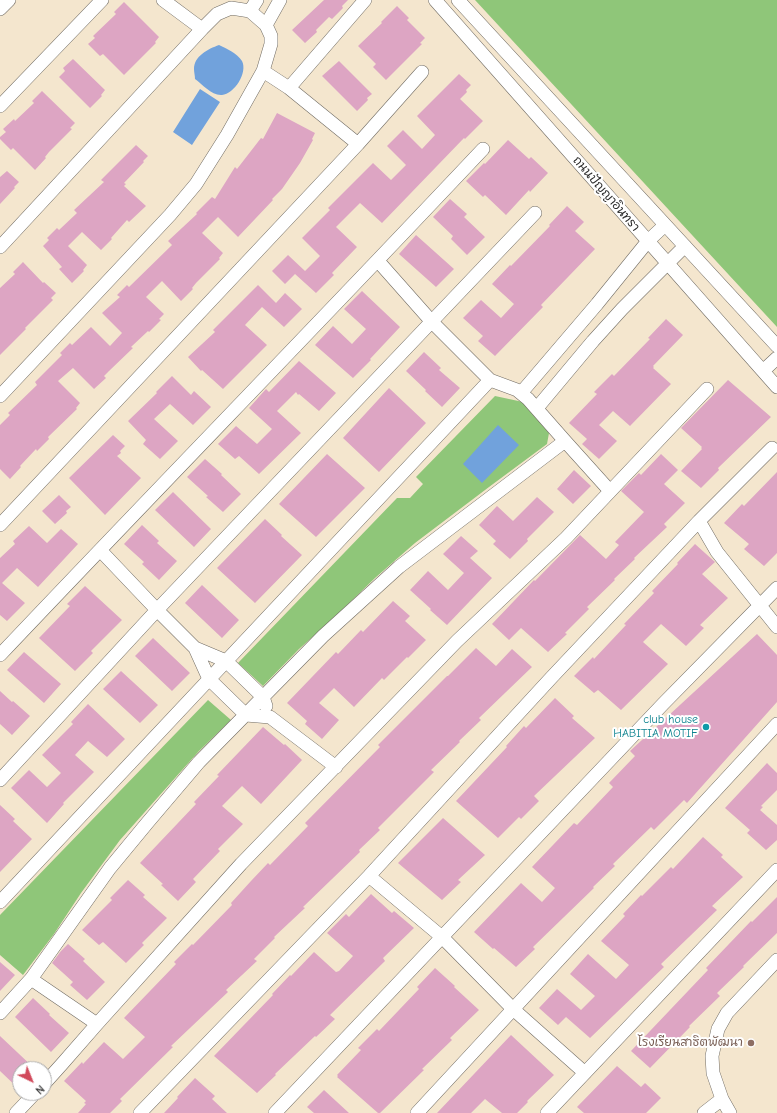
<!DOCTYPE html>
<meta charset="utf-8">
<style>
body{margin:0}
#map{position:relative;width:777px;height:1113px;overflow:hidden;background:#f4e6ce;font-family:"Comic Neue",sans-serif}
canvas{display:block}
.north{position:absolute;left:12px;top:1061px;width:40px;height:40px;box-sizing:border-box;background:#fff;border:1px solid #aaa;border-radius:50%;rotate:137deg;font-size:11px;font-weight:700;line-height:16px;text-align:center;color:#2b2b2b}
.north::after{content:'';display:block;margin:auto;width:14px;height:18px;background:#d1495b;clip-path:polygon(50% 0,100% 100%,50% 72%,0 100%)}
</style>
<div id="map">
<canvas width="777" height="1113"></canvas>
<div class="north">N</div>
</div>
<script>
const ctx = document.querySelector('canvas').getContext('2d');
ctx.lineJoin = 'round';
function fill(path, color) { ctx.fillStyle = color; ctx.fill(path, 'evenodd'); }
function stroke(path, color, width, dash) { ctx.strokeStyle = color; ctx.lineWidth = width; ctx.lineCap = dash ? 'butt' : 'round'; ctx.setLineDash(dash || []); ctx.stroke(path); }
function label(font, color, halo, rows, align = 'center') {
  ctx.font = font + ' "Comic Neue","Playpen Sans Thai",sans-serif'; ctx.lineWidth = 4; ctx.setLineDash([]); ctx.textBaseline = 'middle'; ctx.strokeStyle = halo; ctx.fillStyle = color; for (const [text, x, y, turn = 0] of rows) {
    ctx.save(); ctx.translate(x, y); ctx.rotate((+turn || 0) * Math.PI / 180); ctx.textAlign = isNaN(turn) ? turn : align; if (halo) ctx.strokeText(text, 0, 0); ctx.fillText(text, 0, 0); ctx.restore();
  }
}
fill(new Path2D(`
 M475 0H777V327Z
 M495 396 523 402 549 433 547 444 489 487 415 543 375 578 336 616 299 649 263 686 238 663 397 498H410L423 484 416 477Z
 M208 700 231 720 199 751 120 840 81 893 54 934 23 975 0 955V915Z`), '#8fc679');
fill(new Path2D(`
 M219 45C227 49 237 53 242 61 248 73 234 94 222 95 212 96 202 84 195 79 195 76 194 72 194 69 194 56 208 49 219 45Z
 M200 89 220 102 192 145 173 132Z
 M498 425 519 445 482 483 463 464Z`), '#71a2dc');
fill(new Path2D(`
 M324 0H348L342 6 343 8 332 19 329 17 316 30 317 32 305 43 292 30Z
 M124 2 159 37 155 42 156 43 124 75 103 54 100 56 88 44 95 38 93 36 116 14 114 12Z
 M397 6 409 18 407 20 425 38 420 43 422 44 386 80 373 67 376 64 358 46 382 23 381 22Z
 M73 59 105 90 101 95 102 96 90 108 59 77 65 71 63 68Z
 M339 61 372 94 367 98 368 100 357 111 322 76Z
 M459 74 471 85 466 90 467 92 460 99 483 121 465 139 464 138 382 223 360 203 336 227 357 247 332 273 334 275 316 293 295 274 285 284 272 271 288 255 305 271 320 256 302 238 330 210 328 208 373 163 391 180 406 165 387 146 403 130 422 149 435 135 417 116Z
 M42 91 75 123 70 128 72 129 49 152 45 157 46 158 35 170 13 148 11 150 0 139V137L6 132 3 129 14 119 15 121 34 103 32 101Z
 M277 113 315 133 312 139 313 140 300 163 282 189 272 199 273 200 238 237 218 217 202 233 223 253 219 258 220 259 196 283 192 288 193 289 181 301 162 281 146 297 164 314 159 319 161 320 149 332 148 331 131 347 133 348 109 371 104 376 106 378 94 389 73 368 58 381 80 403 76 408 77 409 48 437 49 439 37 451 36 449 20 466 21 467 10 479 0 469V425L10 415 8 413 37 385 35 382 62 355 60 353 70 343 72 345 91 327 110 346 122 333 102 313 120 297 117 295 127 285 129 287 172 245 168 241 197 214 196 213 212 197 215 199 235 167 237 169 261 138 263 139Z
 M508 140 529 159 531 157 548 173 530 192 529 190 506 215 485 195 483 197 466 181 484 163 485 164Z
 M136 145 148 156 143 161 144 162 124 183 126 184 124 186 146 206 129 222 127 220 111 238 112 239 101 250 82 232 68 246 87 265 83 270 84 271 72 283 59 269 62 267 43 246 49 240 47 238 57 228 59 230 77 213 74 210 104 182 101 180Z
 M7 171 19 182 14 187 15 188 0 204V177Z
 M450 199 467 214 464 217 485 237 467 255 451 239 453 236 433 217Z
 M567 206 584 222 575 231 595 249 541 305 543 307 495 356 478 341 483 336 463 318 481 300 501 318 514 304 492 284 510 265 511 266 550 226 549 225Z
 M416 235 454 269 436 287 399 254Z
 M23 262 43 283 44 282 56 293 51 298 53 300 25 328 26 329 0 355V288L15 274 13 272Z
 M258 285 276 303 285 293 302 309 284 327 262 307 245 325 267 345 223 389 202 370 201 371 188 357 215 332 213 330Z
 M362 291 400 327 370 359 371 360 353 378 315 345 333 326 352 344 366 329 344 309Z
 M666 319 683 335 653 366 654 367 653 368 671 384 630 426 613 411 599 425 617 441 599 459 582 444 587 439 569 423 597 394 594 392 612 374 614 376 650 339 648 338Z
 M424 352 441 368 439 370 460 388 442 407 425 391 426 390 406 371Z
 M299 361 336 393 319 411 299 394 298 395 296 392 277 411 301 433 259 474 239 456 235 459 218 444 236 426 257 444 272 429 249 408 266 389 269 392Z
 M172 376 191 395 194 391 211 407 193 425 170 404 154 419 178 441 160 459 143 444 146 440 128 421 157 393 156 392Z
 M728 380 771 417 718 468 719 470 701 488 681 471 702 449 701 448 702 447 681 428Z
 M389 388 426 423 379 472 343 438Z
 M113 435 125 446 120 451 121 453 117 456 141 478 105 515 69 478Z
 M327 454 365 488 316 537 279 504Z
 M661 454 678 470 664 484 685 503 664 524 667 527 634 558 635 559 614 579 615 580 587 607 589 609 565 633 567 634 548 652 521 628 509 640 492 624 534 580 535 581 580 535 606 559 619 545 615 542 644 512 621 491 639 473 641 475Z
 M205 459 222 474 221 475 241 494 223 512 206 497 208 496 187 477Z
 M574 470 591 486 573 504 557 489Z
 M777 472V553L764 566 744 549 749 544 724 523 742 504 744 506Z
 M173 492 211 529 194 547 155 510Z
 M59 495 71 507 66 511 67 513 55 524 42 511Z
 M537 497 554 512 527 539 528 541 510 559 493 544 496 541 479 525 497 506 513 521Z
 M265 519 282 535 281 536 302 555 255 603 217 568Z
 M142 525 159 541 157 543 177 561 159 580 142 564 144 562 124 544Z
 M29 526 47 543 61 529 78 544 38 587 17 568 2 583 25 603 7 621 0 615V558L15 544 13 541Z
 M461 536 478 551 470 558 492 578 447 625 430 610 431 609 410 590 428 571 448 590 464 573 443 554Z
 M695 544 715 562 702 574 728 598 700 625 704 628 686 646 661 624 643 642 668 664 621 710 598 690 594 693 574 676 593 657 594 659 626 625 624 624 654 593 652 591 678 564 677 563Z
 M202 585 239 620 222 638 185 603Z
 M85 586 122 620 91 651 93 653 75 671 39 638 70 606 67 604Z
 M393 601 410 616 405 621 426 640 408 658 407 657 384 680 382 678 354 707 334 688 319 703 339 720 322 739 305 724 307 721 287 703 336 652 338 654 361 630 363 632Z
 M757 634 777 655V702L687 803 684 800 654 830 651 827 613 864 615 866 593 887 594 888 533 947 535 949 516 967 494 948 493 949 474 932 521 883 542 902 555 888 532 867 574 823 577 825 613 787 609 783 635 756 630 751Z
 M153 638 190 673 172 691 135 656Z
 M476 648 496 666 512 649 532 667 479 718 481 720 459 741 460 742 431 770 434 772 378 828 380 830 359 850 360 852 303 907 305 908 274 937 275 938 254 959 257 961 226 990 228 992 171 1046 173 1047 120 1099 122 1101 110 1113H78L86 1104 84 1103 86 1101 64 1081 82 1062 83 1064 104 1042 123 1059 145 1037 124 1018 176 964 174 962 192 944 193 945 232 905 231 903 251 881 268 863 270 865 308 826 305 823 380 747 378 745 447 676H448Z
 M24 652 61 684 44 703 7 670Z
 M121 671 158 705 140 723 103 689Z
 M0 691 12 702 13 701 30 716 12 735 0 724Z
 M555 698 574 716 572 718 595 738 534 796 539 801 521 819 519 817 498 838 456 801 507 747 506 746 524 726 526 728Z
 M88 704 125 739 107 757 88 741 75 755 94 772 63 803 64 804 47 823 11 788 29 770 47 787 61 773 42 755 73 724 71 722Z
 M263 727 284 745 285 744 302 760 261 804 242 786 222 806 243 824 218 849 220 851 193 879 196 882 178 901 161 885 163 884 140 863 196 804 194 802 219 776 217 775Z
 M767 763 777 773V790L761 806 763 807 760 810 777 825V840L766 850 747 833 750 830 725 808Z
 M0 805 15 819 13 821 32 839 0 872Z
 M443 818 485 855 458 880 461 882 442 900 398 863Z
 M703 837 723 855 721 857 743 877 712 906 717 910 661 964 664 967 590 1038 566 1017 558 1025 539 1008 557 989 581 1010 595 996 570 974 588 954 616 979 629 965 601 941 625 916 623 914 641 895 642 896 671 867 673 869Z
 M128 880 145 895 143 897 167 918 142 943 144 945 126 963 103 942 99 945 82 930 112 900 110 898Z
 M371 894 392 913 394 911 414 928 383 958 385 961 330 1015 335 1019 316 1037 315 1036 275 1074 276 1075 257 1093 214 1056 273 995 272 994 290 975 291 976 314 952 336 972 339 971 353 956 327 933 346 914 349 917Z
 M777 897V933L743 966 744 967 717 993 720 996 689 1026 690 1027 650 1068 631 1051 708 970 706 968 751 921 752 922Z
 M68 944 85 959 83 961 105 982 87 1000 70 985 73 982 52 963 61 951Z
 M0 962 15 975 0 991Z
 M435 968 455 986 454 987 479 1010 450 1038 452 1040 422 1069 424 1070 380 1113H378L337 1077 338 1076 337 1075 361 1050 358 1048 377 1029 379 1031 419 989 417 987Z
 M33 998 50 1014 49 1015 69 1033 51 1052 15 1017Z
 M511 1035 554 1075 527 1101 528 1102 517 1113H502L485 1099 471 1113H437Z
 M0 1036 35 1069H20V1090L0 1071Z
 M617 1066 641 1087 645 1083 661 1098 646 1113H584L577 1107Z
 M195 1078 215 1096 212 1099 227 1113H164L178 1098 177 1097Z
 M324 1090 349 1113H314L307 1107Z`), '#dda5c3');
const minor = new Path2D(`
 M163 0 202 29
 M435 0 777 387
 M458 0 777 346
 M0 9 9 0
 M250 11 257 0
 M266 25 280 0
 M263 71 289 88 365 0
 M0 106 102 0
 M358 144 422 72
 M0 247 202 29 217 14 231 8 250 11 266 25 271 36V44L263 71 227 135 196 184 170 215 0 396
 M378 261 432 322 490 380 517 390 528 399 565 441 610 491
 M763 371 777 358
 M521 393 597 304 648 241 665 225
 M537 408 593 341 622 309 685 246
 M699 521 717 552 777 627
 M0 525 358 144 289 88
 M100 550 157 610 195 648 209 679 246 715 270 717 336 767
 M195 648 226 661 263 697 266 706
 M0 655C160 486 323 319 483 149
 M0 780 157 610 535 213
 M369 876 442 937 513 1009 585 1073
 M0 902 490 380
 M31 979 97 1024
 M0 1013 31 979 110 868 148 822 199 762 323 636 399 567 565 441
 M44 1084 62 1064 97 1024 241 864 457 641 566 538 707 389
 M16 1113 35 1093
 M140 1113 369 876 551 678 699 521 772 448
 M275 1113 663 704 777 588
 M417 1113 777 724
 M547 1113 777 870
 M704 1113 722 1099
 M730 1113 722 1099 713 1073 712 1056 718 1029 727 1013 777 960`);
stroke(minor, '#716c64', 14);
stroke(minor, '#fff', 13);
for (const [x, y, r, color] of [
 [706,727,4,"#0f9aa8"],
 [751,1043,4,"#8d6e63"]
]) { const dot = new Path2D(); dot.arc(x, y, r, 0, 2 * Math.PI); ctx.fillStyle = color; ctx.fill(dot); stroke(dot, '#fff', 1.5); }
label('12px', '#2b2b2b', '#fff', [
 ["ถนนปัญญาอินทรา",606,194,49]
]);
label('12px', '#0d838f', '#fff', [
 ["club house",698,720],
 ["HABITIA MOTIF",698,734]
], 'right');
label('12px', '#785e54', '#fff', [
 ["โรงเรียนสาธิตพัฒนา",743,1043]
], 'right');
</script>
